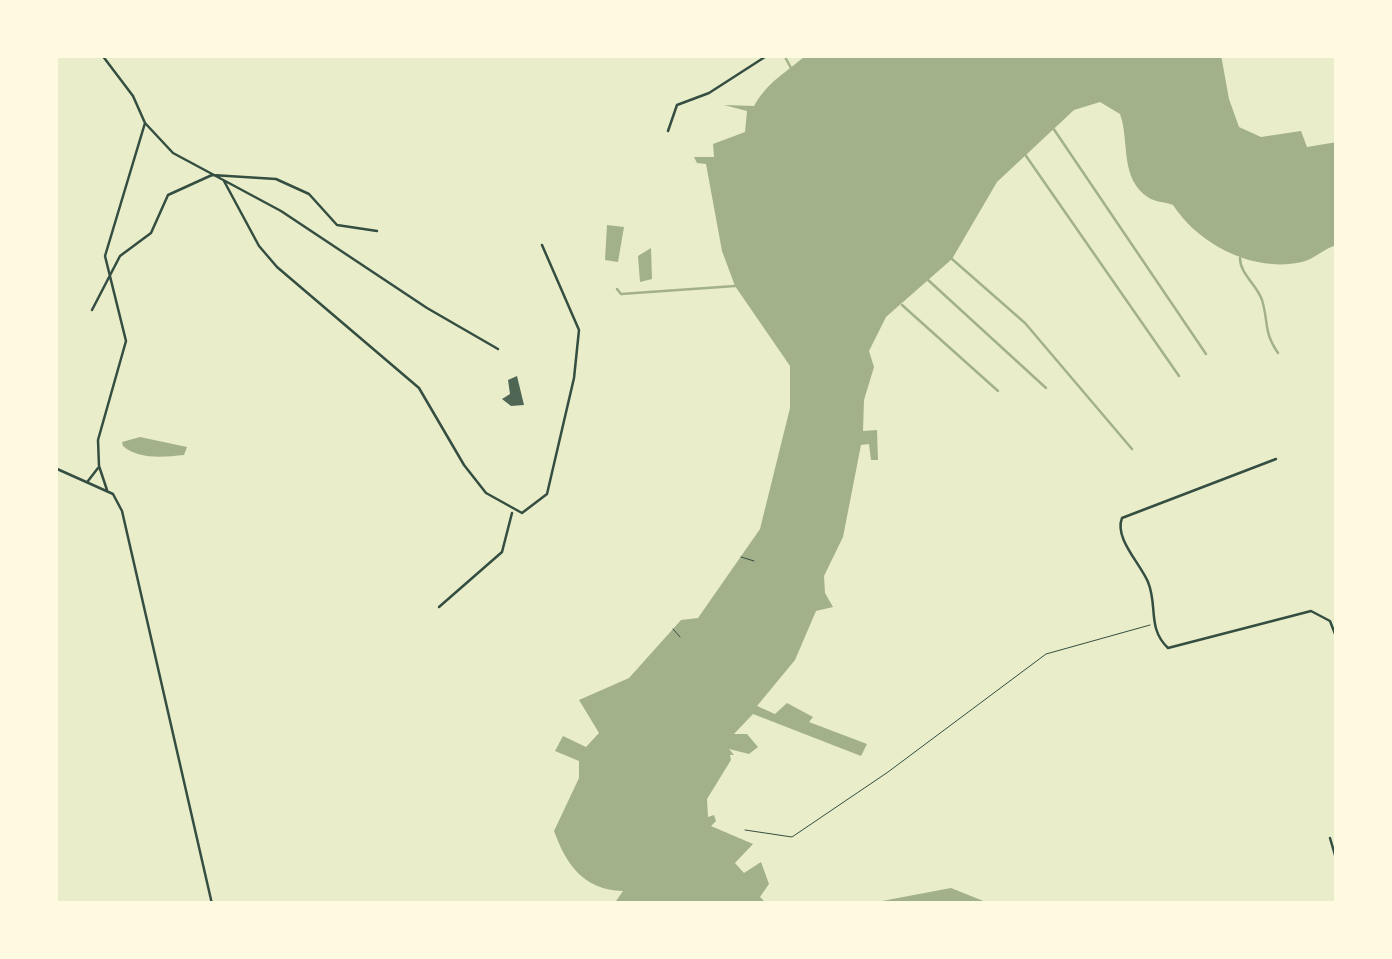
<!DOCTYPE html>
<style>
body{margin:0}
#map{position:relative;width:1392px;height:959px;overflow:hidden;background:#e9edc9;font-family:Barlow,sans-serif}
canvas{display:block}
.frame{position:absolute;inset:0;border:58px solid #fefae0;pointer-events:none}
</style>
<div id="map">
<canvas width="1392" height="959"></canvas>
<div class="frame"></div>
</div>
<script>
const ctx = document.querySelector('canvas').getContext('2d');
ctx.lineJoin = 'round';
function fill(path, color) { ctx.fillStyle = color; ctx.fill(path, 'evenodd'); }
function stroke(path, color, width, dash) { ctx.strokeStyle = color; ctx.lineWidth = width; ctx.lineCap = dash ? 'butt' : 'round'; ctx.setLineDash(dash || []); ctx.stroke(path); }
fill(new Path2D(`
 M806 55H1221L1229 99 1239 127 1261 137 1301 131 1307 147 1337 142V245C1324 248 1315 259 1302 262 1254 273 1199 245 1173 205 1166 202 1155 202 1149 198 1119 179 1130 142 1120 114L1100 102 1074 110 997 182 952 259 886 317 869 351 874 367 864 400 863 431 877 430 878 460H871L869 444 861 445 843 537 824 576 825 593 833 607 816 611 795 660 757 706 775 714 787 703 813 717 809 722 867 744 861 756 753 714 734 734H747L758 747 749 754 729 749 734 755H730L731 760 707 799 708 817 714 815 716 821 711 826 753 844 735 863 744 873 761 862 769 884 760 897 767 904H614L623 891C583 890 566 864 554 831L579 778V761L555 751 563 736 586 747 599 733 579 700 629 678 681 620 698 618 760 529 790 408V366L735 286 722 251 706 164 697 163 694 157H714L713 144 745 132 747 111 724 105 754 106C769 80 785 74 806 55Z
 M607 225 624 227 618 262 605 260Z
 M651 248 652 279 640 282 638 256Z
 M140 437 187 447 184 455C164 457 139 460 123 446L122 442Z
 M951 888 991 904H866Z`), '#a3b18a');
stroke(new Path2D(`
 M784 55 791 68
 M1053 128 1206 354
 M1024 153 1179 376
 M1240 258C1240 274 1257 285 1262 300 1269 323 1263 331 1278 353
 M952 259 1025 323 1132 449
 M927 279 1046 388
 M617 289 621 294 735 286
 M902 305 998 391`), '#a3b18a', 2.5);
fill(new Path2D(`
 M517 376 524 405 511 406 502 399 510 394 508 380Z`), '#4f6655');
stroke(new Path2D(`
 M741 557 754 561
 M673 629 680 637
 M745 830 792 837 888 772 1046 654 1150 625`), '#344e41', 1);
stroke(new Path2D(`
 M102 55 133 96 145 123 173 153 281 211 427 308 498 349
 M668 131 677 105 709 93 768 55
 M224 181 259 246 277 267 419 388 464 465 486 493 522 513 547 494 574 378 579 330 542 245
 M92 310 120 256 151 233 168 195 212 175 276 179 309 194 337 225 377 231
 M1276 459 1122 518C1114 538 1140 563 1148 582 1158 606 1147 628 1168 648L1311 611 1330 621 1337 639
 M55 468 113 494 122 511 212 904
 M88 481 98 468
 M107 490 99 466 98 440 126 341 105 256 145 123
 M439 607 502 552 512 513
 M1330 838 1337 862`), '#344e41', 2.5);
</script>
